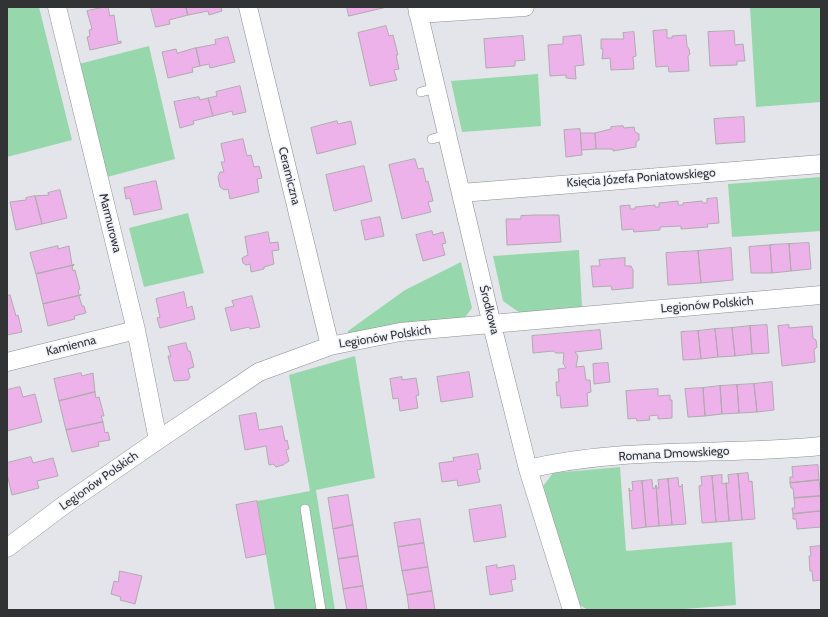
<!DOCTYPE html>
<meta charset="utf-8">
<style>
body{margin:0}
#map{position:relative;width:828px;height:617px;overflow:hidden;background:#e3e5eb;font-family:Cabin,sans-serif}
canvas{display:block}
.frame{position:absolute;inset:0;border:8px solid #323335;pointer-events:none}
</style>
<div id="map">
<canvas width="828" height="617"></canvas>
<div class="frame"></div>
</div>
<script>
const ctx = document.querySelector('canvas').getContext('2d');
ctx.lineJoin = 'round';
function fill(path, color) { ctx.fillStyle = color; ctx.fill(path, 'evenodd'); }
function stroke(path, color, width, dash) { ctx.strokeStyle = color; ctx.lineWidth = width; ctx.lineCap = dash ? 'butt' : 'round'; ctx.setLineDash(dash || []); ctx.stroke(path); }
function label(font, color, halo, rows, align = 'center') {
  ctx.font = font + ' Cabin,sans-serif'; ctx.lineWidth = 3; ctx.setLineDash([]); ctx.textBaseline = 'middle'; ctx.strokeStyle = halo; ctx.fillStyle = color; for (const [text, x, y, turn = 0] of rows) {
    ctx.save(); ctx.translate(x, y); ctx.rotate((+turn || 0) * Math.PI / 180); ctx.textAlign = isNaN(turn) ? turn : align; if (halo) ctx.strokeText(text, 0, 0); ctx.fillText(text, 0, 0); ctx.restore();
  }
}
fill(new Path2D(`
 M7 7H39L72 140 7 157Z
 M750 7H821V102L756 107Z
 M149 46 175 159 107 177 79 64Z
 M538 74 541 126 462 132 451 81Z
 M821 177V231L732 237 728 184Z
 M188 213 204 273 144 287 129 228Z
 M579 250 582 307 520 313 503 301 493 256Z
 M461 262 472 308 463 320 348 334V331L405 290Z
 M355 356 375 478 316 490 335 610H275L257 501 310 491 289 375Z
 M620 467 626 551 732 542 736 605 672 610H588L578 604 543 486 553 473Z`), '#96d8ac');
const building = new Path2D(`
 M105 7H108L110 16 114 15 118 42 121 41V43L90 50 87 37 90 36 89 30 92 29 87 11Z
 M151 7H186L188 15 169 20 170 24 156 27Z
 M186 7H221L222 11 209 15 208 11 188 15Z
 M347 7H387L349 16Z
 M386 26 389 36 393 35 398 55H396L399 69 394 70 397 80 370 86 358 33Z
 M667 30V38H672V36L686 35 687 46 689 49 690 54 688 56 689 71 669 72 668 66 656 67 653 31Z
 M734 31 735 45 743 44 745 61H737V65L710 66 708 32Z
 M634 32 636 56 633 57 634 69 611 70 610 58 602 59 603 49H601V39H624L623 33Z
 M580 35H581L584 65 575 66 576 79 566 78V75L550 76 548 45 563 44V37Z
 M523 36 525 60 515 61V66L486 68 484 39Z
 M228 37 235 62 210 68 209 64 200 66 196 48 216 44 215 40Z
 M196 48 200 66 192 68 193 72 168 78 162 52 176 49 177 53Z
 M240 86 246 112 233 115 232 111 213 116 208 98 217 96 216 92Z
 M199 97 200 100 208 98 213 116 193 121 194 124 180 128 174 102Z
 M744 117 745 142 716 144 714 119Z
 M337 121 338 124 351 121 356 144 317 154 311 128Z
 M623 126 624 128 634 127 635 132 639 134V140L636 142V147L613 151V149H596L595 133 611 129V127Z
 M580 129 582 155 566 157 564 130Z
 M581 133H595L596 149 582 150Z
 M243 139 247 156 251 155 254 167 259 166 262 178 257 179 259 192 230 199 228 189 224 190 220 187 218 177 220 172H224L221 162H225L221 144Z
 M415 159 418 169 423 168 426 182 428 181 433 201 428 202 431 212 402 219 389 165Z
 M364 166 372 201 334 211 326 175Z
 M156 181 162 209 134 215 130 198 126 199 124 188Z
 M60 190 67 218 42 224 35 196 49 195 48 193Z
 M35 196 42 224 16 230 10 202 26 200V198Z
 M717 198 719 223 707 224 708 227 681 229V226L660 227V230L634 232 633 229 622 230 620 206 630 205V209H635V207L655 205V207H659V203L678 201V205H683V203L702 201 703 203H707V199Z
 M535 215H559L561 242 507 245 506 219H521V216Z
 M380 217 384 236 365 240 361 221Z
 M432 231 433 235 443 232 446 243 442 244 445 255 423 261 416 235Z
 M268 232 270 243 278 242 279 250 272 251 274 264 264 267V269L251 272 250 264 246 265 243 263 242 258 248 255 245 237Z
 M809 243 811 269 791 271 789 244Z
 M789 244 791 271 772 273 770 245Z
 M769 245H770L772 273H751L749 247Z
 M58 246V249L69 246 72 265H74L36 274 30 253Z
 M731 248 733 280 701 283 698 251Z
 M698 251 701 283 668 285 666 253Z
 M625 258V266H631L633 270V288L612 290 611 286 593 287 591 266H600L599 260Z
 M74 265 72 267 73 271 75 270 80 289 78 290 79 295H81L43 304 36 274Z
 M184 292 187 308 192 306 195 319 160 328 157 318 160 317 156 299Z
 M10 295 16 316 18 315 22 332 7 335V296Z
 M81 295 79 296 82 306H84L86 313 74 316 75 319 48 326 43 304Z
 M252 296 260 327 250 329 249 327 231 331 225 308 234 306 232 301Z
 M767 325 769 353 752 354 750 326Z
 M789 325V328L812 326 813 338 816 340 817 347 814 350 815 362 782 366 778 326Z
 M750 326 752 354 735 356 732 328Z
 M732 328 735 356 718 357 715 329Z
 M715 329 718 357 701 359 698 331Z
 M600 330 602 349 575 352 578 356 576 367 584 366 586 380H590L591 392 587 393 588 406 561 408 560 395 557 396 556 382H559L558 369 566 368 563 363 564 353H556L553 351 533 353 532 336Z
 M698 331 701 359 683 360 681 332Z
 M186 343 188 351H190L194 367 188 369 190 377 188 380 174 381 168 356H171L168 347Z
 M608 363 610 382 594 384 593 364Z
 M469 372 473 397 441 402 437 377Z
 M81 373 82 376 93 373 95 392 59 401 54 379Z
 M402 377V380L416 378 419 395 416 396 418 408 400 411 398 398 393 399 390 379Z
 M772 382 774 410 757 412 754 384Z
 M754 384 757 412 739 413 737 385Z
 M737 385 739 413 722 414 720 386Z
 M720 386 722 414 705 416 703 388Z
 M20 387 23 397 35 394 42 422 7 431V390Z
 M703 388 705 416 688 417 685 389Z
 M658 389V396L670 395V400H672V418L658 419V415L649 416 650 420 637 421 636 418 628 419 626 391Z
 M95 392 96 398 99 397 104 416H101L103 422 66 430 59 401Z
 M256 413 259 430 282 426 285 441 287 440 289 449 286 450 289 461 283 465 276 467 273 464 269 465 266 446 245 450 239 416Z
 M103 422 105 433 108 432 110 440 98 442 99 446 72 452 66 430Z
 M478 454 481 469 477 470 480 482 458 486 457 480 442 482 439 463 454 461 453 458Z
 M31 457 33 463 53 458 58 476 37 481 39 488 12 495 7 474V463Z
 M818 465 819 480 790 483V477H793L792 467Z
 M748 473 749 482 752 481 755 519 742 520 738 474Z
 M738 474 742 520 729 521 726 483H729L728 475Z
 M722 475V484L726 483 729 521 716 522 712 476Z
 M712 476 716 522 702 523 699 486 702 485 701 477Z
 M678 478 679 487 682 486V484L686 524 672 525 668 479Z
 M668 479 672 525 659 526 656 485 657 488H659L658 480Z
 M652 480 653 489 655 488 656 485 659 526 646 527 642 481Z
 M819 480 821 496 794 498 793 488H791L790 483Z
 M642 481 646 527 632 529 629 488 630 491 633 490 632 482Z
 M348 495 353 525 333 529 328 498Z
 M821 496V511L793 514 792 508H795L794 498Z
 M257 501 266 554 246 558 236 505Z
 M501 505 506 537 474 542 469 510Z
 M821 511V527L797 529 796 519H793V514Z
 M420 519 424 543 398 547 394 523Z
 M353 525 358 556 338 559 333 529Z
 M424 543 428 567 402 571 398 547Z
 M821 546V580L813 581 812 571H810L809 556H811L810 547Z
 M358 556 363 586 343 589 338 559Z
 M497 565V568L514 565 516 579 511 580 513 591 490 595 486 567Z
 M428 567 432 591 407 595 402 571Z
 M120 571 142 576 135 604 120 600 121 597 111 594 114 581 118 582Z
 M363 586 367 610H347L343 589Z
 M432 591 435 610H409L407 595Z`);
fill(building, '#eeb2ea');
stroke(building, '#b0aaaf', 1);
const lane = new Path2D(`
 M421 92 436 88
 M432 139 447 135
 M305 509 321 610`);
const street = new Path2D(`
 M57 7 136 330 158 440
 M248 7 330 346
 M417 7 492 325 528 469 572 610
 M418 14 525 7
 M461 193 821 164
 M7 362 136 330
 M528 469C624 446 724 456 821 446
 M7 548 64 505 158 440 259 372 330 346 400 332 821 295`);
stroke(lane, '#8c8e94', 10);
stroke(street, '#8c8e94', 19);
stroke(lane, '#fff', 9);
stroke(street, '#fff', 18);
label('12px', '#323335', '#f0f2f9', [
 ["Ceramiczna",289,176,76],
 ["Księcia Józefa Poniatowskiego",641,178,-4],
 ["Marmurowa",110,223,76],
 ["Legionów Polskich",707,305,-5],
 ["Środkowa",489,310,76],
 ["Legionów Polskich",385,337,-9],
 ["Kamienna",71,346,-14],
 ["Romana Dmowskiego",674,454,-3],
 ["Legionów Polskich",99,481,-35]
]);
</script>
